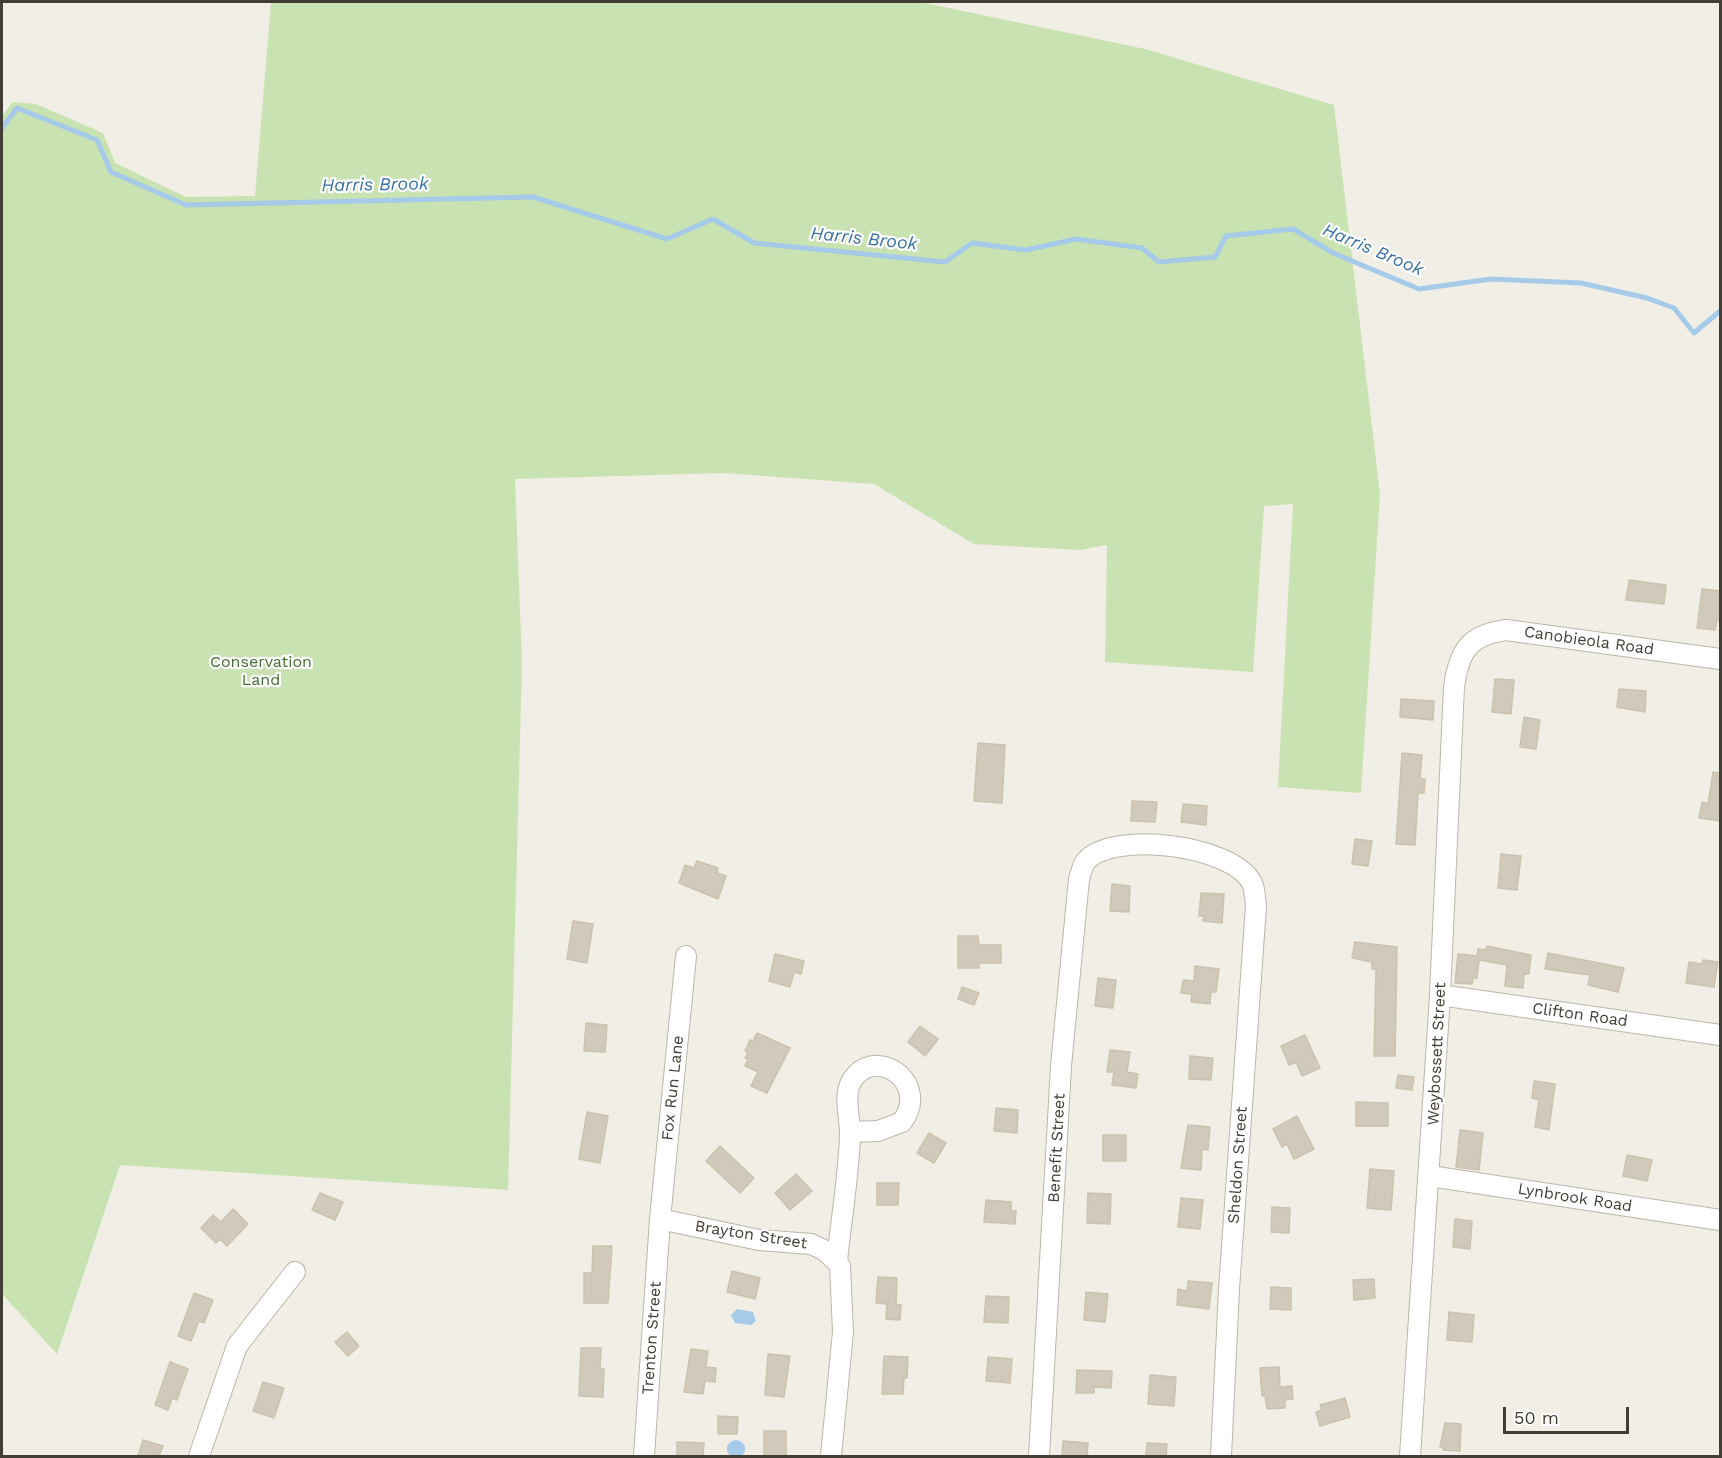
<!DOCTYPE html>
<style>
body{margin:0}
#map{position:relative;width:1722px;height:1458px;overflow:hidden;background:#f1eee5;font-family:"Work Sans",sans-serif}
canvas{display:block}
.frame{position:absolute;inset:0;border:3px solid #433e35;pointer-events:none}
.scale{position:absolute;left:1503px;top:1407px;width:126px;height:27px;box-sizing:border-box;border:3px solid #433e35;border-top:0;padding-left:8px;font-size:18px;line-height:21px;white-space:nowrap;color:#433e35;-webkit-text-stroke:4px #fff;paint-order:stroke}
</style>
<div id="map">
<canvas width="1722" height="1458"></canvas>
<div class="frame"></div>
<div class="scale">50 m</div>
</div>
<script>
const ctx = document.querySelector('canvas').getContext('2d');
ctx.lineJoin = 'round';
function fill(path, color) { ctx.fillStyle = color; ctx.fill(path, 'evenodd'); }
function stroke(path, color, width, dash) { ctx.strokeStyle = color; ctx.lineWidth = width; ctx.lineCap = dash ? 'butt' : 'round'; ctx.setLineDash(dash || []); ctx.stroke(path); }
function label(font, color, halo, rows, align = 'center') {
  ctx.font = font + ' "Work Sans",sans-serif'; ctx.lineWidth = 4.5; ctx.setLineDash([]); ctx.textBaseline = 'middle'; ctx.strokeStyle = halo; ctx.fillStyle = color; for (const [text, x, y, turn = 0] of rows) {
    ctx.save(); ctx.translate(x, y); ctx.rotate((+turn || 0) * Math.PI / 180); ctx.textAlign = isNaN(turn) ? turn : align; if (halo) ctx.strokeText(text, 0, 0); ctx.fillText(text, 0, 0); ctx.restore();
  }
}
fill(new Path2D(`
 M271 2H920L1145 49 1334 105 1380 494 1361 793 1278 787 1293 504 1264 506 1253 672 1105 662 1107 545 1079 550 974 544 874 484 724 473 515 479 522 664 508 1190 120 1165 57 1354 2 1294V116L13 102 36 104 103 133 115 163 186 197 255 196Z`), '#c9e2b1');
fill(new Path2D(`
 M737 1309 753 1312 756 1321 751 1325 735 1323 731 1315Z
 M727 1449a9 9 0 1 1 18 0a9 9 0 1 1-18 0Z`), '#a6cae9');
stroke(new Path2D(`
 M2 128 17 108 97 140 111 172 186 205 533 197 667 239 713 219 754 243 945 262 972 243 1026 250 1076 239 1142 248 1159 262 1215 257 1226 236 1293 229 1333 253 1419 289 1491 279 1581 283 1647 298 1674 308 1694 333 1720 311`), '#a6cae9', 5);
const building = new Path2D(`
 M1629 580 1666 585 1664 604 1626 600Z
 M1702 589 1720 591V621L1717 620 1715 630 1697 628Z
 M1495 679 1514 680 1511 714 1492 712Z
 M1619 689 1646 691 1645 712 1617 707Z
 M1401 699 1434 701 1433 720 1400 717Z
 M1524 717 1540 720 1536 749 1520 747Z
 M978 743 1005 745 1002 803 974 801Z
 M1402 753 1422 755 1420 779H1425L1424 793H1418L1415 845 1396 844Z
 M1713 772 1720 773V821L1699 818 1702 802 1708 804Z
 M1132 801 1157 802 1155 822 1131 821Z
 M1183 804 1207 806 1206 825 1181 822Z
 M1355 839 1372 841 1368 866 1352 864Z
 M1501 854 1521 856 1517 890 1498 888Z
 M697 861 718 868 717 873 726 876 718 899 679 883 685 865 694 868Z
 M1112 884 1130 886 1129 912 1110 911Z
 M1201 893 1224 894 1222 923 1203 921 1204 916H1199Z
 M573 921 593 924 587 963 567 959Z
 M958 936H978L979 945H1001V963H979V968H958Z
 M1355 942 1397 947 1395 1056H1374L1376 969H1372V962L1352 958Z
 M1487 946 1531 955 1529 974H1524L1523 988 1505 986 1507 965 1479 960 1477 978H1473L1472 984 1455 983 1458 954 1477 956 1478 949 1486 950Z
 M1548 953 1624 968 1618 992 1588 985 1590 975 1545 969Z
 M775 954 804 961 801 974 794 972 790 987 769 981Z
 M1703 960 1718 962 1714 987 1686 983 1689 962 1702 964Z
 M1195 966 1219 969 1216 992H1211L1210 1004 1191 1002 1192 994 1181 993 1183 980 1194 981Z
 M1098 978 1116 980 1113 1008 1095 1006Z
 M962 987 979 993 974 1005 958 999Z
 M586 1023 607 1025 605 1052 584 1051Z
 M920 1026 938 1039 925 1056 908 1042Z
 M757 1033 790 1048 767 1093 751 1086 758 1072 745 1066 748 1059 745 1058 748 1053 745 1051 750 1040 753 1041Z
 M1305 1035 1320 1068 1302 1076 1296 1062 1289 1065 1281 1046Z
 M1110 1050 1130 1052 1127 1072 1138 1074 1136 1088 1112 1085 1114 1072H1107Z
 M1190 1056 1213 1058 1211 1080 1189 1079Z
 M1398 1075 1414 1077 1412 1090 1396 1088Z
 M1534 1081 1555 1084 1549 1130 1535 1127 1539 1100 1532 1098Z
 M1356 1102 1388 1103V1126H1356Z
 M996 1108 1018 1110 1017 1133 994 1131Z
 M587 1112 608 1116 600 1163 579 1159Z
 M1297 1116 1314 1149 1294 1159 1287 1144 1282 1147 1273 1129Z
 M1188 1125 1210 1127 1208 1150 1202 1149 1201 1170 1181 1168Z
 M1460 1130 1483 1133 1479 1170 1456 1167Z
 M929 1133 946 1143 934 1163 917 1153Z
 M1103 1135H1126V1161H1103Z
 M720 1146 754 1178 740 1193 706 1161Z
 M1627 1155 1652 1160 1647 1181 1623 1176Z
 M1370 1169 1394 1171 1391 1210 1367 1208Z
 M796 1174 812 1191 790 1210 775 1193Z
 M877 1183H899L898 1205H877Z
 M320 1193 343 1202 335 1220 312 1210Z
 M1088 1193 1111 1194 1110 1224 1087 1223Z
 M1181 1198 1203 1200 1200 1229 1178 1227Z
 M986 1200 1011 1202V1211H1016L1015 1224 984 1222Z
 M1272 1207 1290 1208 1289 1233 1271 1232Z
 M233 1209 248 1224 227 1246 220 1239 216 1243 201 1228 213 1215 221 1222Z
 M1455 1219 1472 1221 1470 1249 1453 1247Z
 M593 1246H612L608 1303H584V1273H592Z
 M732 1271 760 1278 755 1299 727 1292Z
 M878 1277 897 1278 896 1304 901 1305 900 1320 886 1319 887 1304 876 1303Z
 M1374 1279 1375 1298 1354 1300 1353 1280Z
 M1188 1281 1212 1283 1209 1309 1177 1305 1178 1289 1187 1291Z
 M1271 1287 1291 1288V1310L1270 1309Z
 M1086 1292 1108 1294 1105 1322 1084 1320Z
 M194 1293 213 1300 204 1323 199 1321 191 1341 178 1336Z
 M986 1296 1009 1297 1008 1323 984 1322Z
 M1449 1312 1474 1315 1472 1342 1447 1340Z
 M347 1332 359 1346 348 1356 335 1342Z
 M581 1348H601L600 1369H604L603 1397 579 1396Z
 M691 1349 708 1351 706 1367 716 1368 715 1382 705 1381 703 1394 684 1392Z
 M768 1354 790 1356 784 1397 765 1395Z
 M884 1356 908 1357 907 1378H904L903 1394H882Z
 M988 1357 1012 1359 1010 1383 986 1381Z
 M170 1362 188 1369 177 1400 172 1398 168 1410 155 1405Z
 M1279 1367 1280 1387 1292 1386 1293 1399 1285 1400V1408L1267 1409 1265 1396H1262L1260 1368Z
 M1077 1370 1112 1371 1111 1388 1094 1387V1393H1076Z
 M1150 1375 1176 1377 1174 1406 1148 1404Z
 M263 1382 284 1388 274 1418 253 1411Z
 M1345 1398 1350 1417 1320 1426 1316 1412 1322 1410 1320 1405Z
 M718 1416 738 1417 737 1434H718Z
 M1445 1423 1461 1424 1460 1451 1443 1450V1447H1440Z
 M764 1431H786V1456H764Z
 M143 1440 163 1446 159 1456H138Z
 M1063 1441 1088 1443 1087 1456H1062Z
 M677 1442 704 1443 703 1456H677Z
 M1147 1443 1167 1444 1166 1456H1146Z`);
fill(building, '#d1cabc');
stroke(building, '#cbc2af', 1.5);
const street = new Path2D(`
 M1440 995 1720 1035
 M1430 1176 1720 1220
 M660 1219 759 1240 811 1244 824 1250 837 1262
 M199 1456 237 1346 295 1272
 M644 1456 660 1219 686 956
 M831 1456 843 1332 840 1266 837 1262C841 1219 849 1176 850 1133 850 1115 841 1090 856 1075 883 1048 929 1086 902 1122L878 1131 850 1132
 M1039 1456 1061 1066 1079 879C1081 873 1082 866 1086 861 1112 830 1233 845 1252 883 1255 889 1255 899 1256 906L1229 1289 1221 1456
 M1410 1456 1440 995 1454 687C1459 651 1469 635 1506 630L1720 659`);
stroke(street, '#bbb6a9', 22);
stroke(street, '#fff', 20);
label('16px', '#433e35', '#fff', [
 ["Canobieola Road",1589,641,8],
 ["Clifton Road",1580,1015,8],
 ["Weybossett Street",1437,1054,-87],
 ["Fox Run Lane",673,1088,-84],
 ["Benefit Street",1057,1148,-87],
 ["Sheldon Street",1238,1165,-86],
 ["Lynbrook Road",1575,1198,9],
 ["Brayton Street",751,1235,9],
 ["Trenton Street",652,1338,-86]
]);
label('16px', '#436f2e', '#fff', [
 ["Conservation",261,662],
 ["Land",261,680]
]);
label('italic 18px', '#3872a5', '#fff', [
 ["Harris Brook",375,185,-1],
 ["Harris Brook",864,239,6],
 ["Harris Brook",1373,250,23]
]);
</script>
